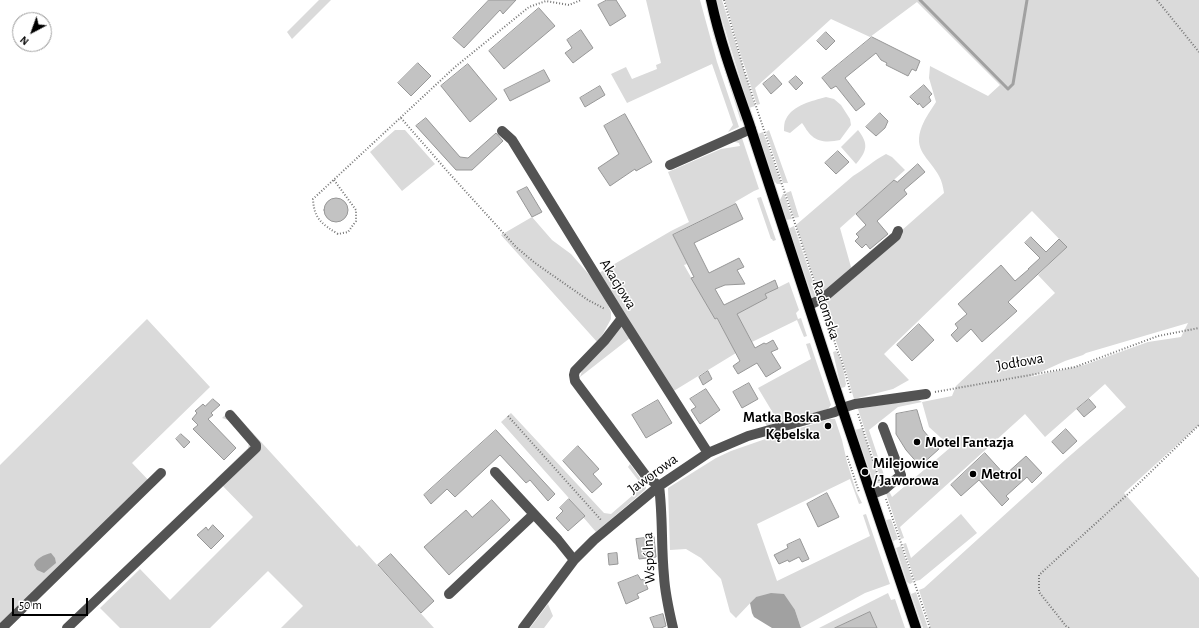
<!DOCTYPE html>
<meta charset="utf-8">
<style>
body{margin:0}
#map{position:relative;width:1199px;height:628px;overflow:hidden;background:#fff;font-family:"Alegreya Sans",sans-serif}
canvas{display:block}
.north{position:absolute;left:12px;top:12px;width:40px;height:40px;box-sizing:border-box;background:#fff;border:1px solid #999;border-radius:50%;rotate:221deg;font-size:11px;font-weight:700;line-height:16px;text-align:center;color:#000}
.north::after{content:'';display:block;margin:auto;width:14px;height:18px;background:#000;clip-path:polygon(50% 0,100% 100%,50% 72%,0 100%)}
.scale{position:absolute;left:12px;top:598px;width:76px;height:18px;box-sizing:border-box;border:2px solid #000;border-top:0;padding-left:5px;font-size:12px;line-height:14px;white-space:nowrap;color:#000;-webkit-text-stroke:3px #fff;paint-order:stroke}
</style>
<div id="map">
<canvas width="1199" height="628"></canvas>
<div class="north">N</div>
<div class="scale">50 m</div>
</div>
<script>
const ctx = document.querySelector('canvas').getContext('2d');
ctx.lineJoin = 'round';
function fill(path, color) { ctx.fillStyle = color; ctx.fill(path, 'evenodd'); }
function stroke(path, color, width, dash) { ctx.strokeStyle = color; ctx.lineWidth = width; ctx.lineCap = dash ? 'butt' : 'round'; ctx.setLineDash(dash || []); ctx.stroke(path); }
function label(font, color, halo, rows, align = 'center') {
  ctx.font = font + ' "Alegreya Sans",sans-serif'; ctx.lineWidth = 3; ctx.setLineDash([]); ctx.textBaseline = 'middle'; ctx.strokeStyle = halo; ctx.fillStyle = color; for (const [text, x, y, turn = 0] of rows) {
    ctx.save(); ctx.translate(x, y); ctx.rotate((+turn || 0) * Math.PI / 180); ctx.textAlign = isNaN(turn) ? turn : align; if (halo) ctx.strokeText(text, 0, 0); ctx.fillText(text, 0, 0); ctx.restore();
  }
}
fill(new Path2D(`
 M319 0H331L292 39 287 32Z
 M646 0H700L717 62 739 127 728 132 733 125 712 64 627 103 611 74 626 67 632 79 657 69 656 65 661 63Z
 M716 0H722L755 106 749 108Z
 M725 0H1199V425L1124 493 1199 578V628H931L919 590 924 588 1065 460 1126 407 1105 384 1045 437 1025 414 900 527 904 538 901 539 886 493 889 491 892 497 951 447 929 427 922 402 898 407 869 430 886 481 882 483 858 409 917 399 922 402 952 396 956 386 1055 293 1038 275 1067 247 1032 211 884 354 909 380 893 389 854 399 843 361 829 321 828 315 823 304 901 231 944 193C943 187 942 181 939 176 929 157 912 151 922 126 925 118 931 110 936 102L929 78 930 66 988 96 1000 85 917 2 870 37 831 19 755 88 760 104 757 105 739 49ZM1188 323 1181 337 1148 342 1084 365 1030 377 1065 361 1083 355 1086 353Z
 M712 30 714 31 742 120 741 122Z
 M826 97 834 99 841 105 850 119 851 125 840 140C831 142 819 143 812 136 808 133 805 127 802 123L790 133 784 131C784 127 784 122 786 119 793 105 812 101 826 97Z
 M395 130H405L435 164 402 191 370 152Z
 M769 130 788 183H783L766 132Z
 M858 130C869 144 867 151 856 164L841 147Z
 M763 132 781 184H777L774 181 758 134Z
 M742 138 759 189 754 191 735 202 736 204 673 235 687 264 684 265 715 319H717L736 353 672 392 599 273 671 231 689 222 668 172 721 149 740 146 739 143 731 141Z
 M886 154 892 157 905 170 840 228 851 267 849 273 820 296 796 225 853 176C865 169 874 160 886 154Z
 M791 191 799 217 794 218 786 193Z
 M783 194H784L792 219 786 220 785 217 780 200Z
 M761 197 776 240 773 241 772 239H771L757 198Z
 M532 217 552 240 571 254 592 278 608 305 611 312V319L598 343 501 235Z
 M794 226 818 297 813 299 789 229 790 228Z
 M789 282 799 310 796 313 798 319 801 318 807 336 804 337 797 320 752 342 737 314 767 298 765 294Z
 M147 319 210 387 132 463 153 485 0 628V465Z
 M621 324 630 338 580 377 583 368Z
 M810 343 831 405 828 409 767 426 765 423 776 418 758 388 811 359 806 344Z
 M836 351C843 359 844 374 846 384L845 387 841 388 833 352Z
 M231 409 357 547 359 545 434 628H281L303 606 268 571 210 628H120L100 608 140 569 170 600 253 517 216 479 248 448 249 443 228 420 222 418Z
 M511 413 604 513 611 514 640 489 641 484 628 467 630 464 645 485 646 488 645 490 596 532 583 517 584 515 501 422Z
 M830 419H835L842 440 847 462 856 491 862 503 859 504 850 479 757 524 777 581 870 536 863 515 866 514 890 584 865 593 801 628 795 610 756 597 736 618 730 612 721 579 701 558 686 549 670 550 668 488 716 458 731 451 774 436Z
 M862 428 880 483H875L873 480 855 430Z
 M961 514 977 533 920 580 915 581 903 544 906 543 911 558Z
 M891 519 898 539 893 541 886 520Z
 M901 546 913 582 910 584 907 582 896 548Z
 M916 592 928 628H923L911 594Z
 M888 593 891 600 895 599 905 628H819Z
 M548 604 553 616 544 628H530Z`), '#dadada');
fill(new Path2D(`
 M51 553 55 558 56 563 44 573 37 570 34 565C36 558 44 555 51 553Z
 M771 593 784 594 795 610 801 628H772L754 617 752 613 750 603 756 597Z`), '#a1a1a1');
stroke(new Path2D(`
 M920 0 1008 89 1013 84 1027 0`), '#a1a1a1', 3);
const building = new Path2D(`
 M489 0H516L503 14 500 10 464 48 453 38Z
 M607 0H616L626 16 610 26 598 5Z
 M539 8 555 26 504 69 489 51Z
 M581 30 593 48 573 63 565 53 572 48 567 40Z
 M826 32 835 41 826 50 817 41Z
 M872 37 920 61 916 71 912 69 908 76 886 65 887 63 881 60 876 53 845 78 865 104 856 111 836 86 831 89 822 78Z
 M418 63 431 76 411 96 398 83Z
 M468 64 497 99 470 122 441 86Z
 M544 70 550 81 510 101 504 90Z
 M774 75 782 84 771 94 763 84Z
 M796 76 803 83 796 90 789 82Z
 M924 85 932 94 929 97 931 101 923 108 919 103 918 105 910 97Z
 M600 86 605 95 585 107 580 98Z
 M880 113 888 121 885 128 876 136 866 127Z
 M625 114 652 162 636 171 635 169 610 186 598 168 619 154 604 126Z
 M426 118 460 157 468 158 496 133 503 141 472 170H456L416 126Z
 M838 151 849 162 836 174 825 163Z
 M918 164 925 172 904 190 907 194 877 221 888 234 870 249 866 244 862 248 855 241 859 237 856 234 866 225 856 214 894 180 897 182Z
 M527 187 542 212 532 217 517 192Z
 M324 210a12 12 0 1 1 24 0a12 12 0 1 1-24 0Z
 M736 204 743 219 694 243 709 273 739 258 744 267 737 270 745 284 725 285 715 289 724 305 775 280 778 288 765 294 767 298 737 314 755 348 764 343 766 344 773 340 778 349 771 352 781 368 766 377 757 363 738 374 733 366 740 361 717 318 715 319 691 278 694 277 673 235Z
 M1031 237 1046 252 1059 239 1067 247 1008 302 1017 311 982 342 971 329 957 342 951 335 958 328 955 324 967 314 958 304 1001 265 1015 281 1029 269H1028L1040 258 1025 243Z
 M919 324 934 340 912 361 897 345Z
 M708 371 712 379 703 385 699 377Z
 M749 383 758 399 742 408 733 392Z
 M706 389 720 410 700 424 691 410 696 407 690 399Z
 M213 399 220 405 211 413 213 415 208 419 236 448 224 460 193 429 198 425 192 419 197 413 195 411 203 404 205 406Z
 M1089 399 1096 407 1084 417 1077 409Z
 M658 400 672 423 646 438 632 415Z
 M917 410 923 430 939 449 920 466 906 450 896 434V414Z
 M1066 429 1077 441 1063 454 1052 442Z
 M496 430 555 494 548 501 530 480 526 483 500 455 455 497 447 489 431 504 424 495Z
 M181 434 190 442 184 448 176 439Z
 M578 446 599 469 593 474 602 484 592 493 563 461Z
 M985 453 1005 475 1026 456 1042 473 1032 483 1027 477 1006 496 1009 499 1002 506 979 480 961 496 951 485Z
 M827 493 839 517 818 527 807 504Z
 M569 499 585 516 568 531 556 518 563 511 560 508Z
 M492 500 510 520 449 575 424 547 466 510 472 517Z
 M213 525 224 536 211 549 197 535 206 527 208 530Z
 M654 537 656 557 639 559 636 539Z
 M800 539 809 559 802 562 799 557 789 562 788 560 779 564 774 555 788 548 787 545Z
 M617 553 618 564 609 565 608 554Z
 M391 554 434 601 421 613 378 565Z
 M638 575 641 580 644 579 648 589 637 594 639 598 626 604 618 583Z
 M870 612 877 628H835Z
 M663 614 666 626 661 628H654L650 618Z`);
fill(building, '#c3c3c3');
stroke(building, '#979797', 1);
const major = new Path2D(`
 M711 0C720 42 735 83 749 123L842 408 916 628`);
stroke(major, '#dbdbdb', 12);
stroke(new Path2D(`
 M724 0 744 70 817 290
 M1157 0 1199 52
 M401 118 448 172 516 247 535 263 588 300 605 309
 M334 180 356 210V221L348 232 338 234C322 224 314 219 313 199L455 67 529 7 546 1 569 5 581 0
 M824 309 827 316 837 350 842 361 851 394
 M935 392 1075 367 1158 336 1199 328
 M858 414 880 482
 M508 416 602 521
 M847 456 859 492
 M886 499 930 628
 M1069 628 1066 626 1039 592V575L1128 494 1199 425`), '#757575', 2, [1, 2]);
stroke(new Path2D(`
 M502 131 512 140 622 318 708 453
 M670 165 751 129
 M809 305 822 299 896 236 898 231
 M622 318 605 340 575 371 574 375 575 381 646 476 659 486C663 516 661 546 664 576 665 594 669 611 673 628
 M495 472 558 540 574 560
 M872 494 885 489 901 475 883 427
 M449 594 534 514
 M2 628 161 473
 M67 628 256 448V445L230 415
 M523 628 574 560 594 540 659 486 708 453 748 436 835 412 842 408 855 404 926 394`), '#535353', 10);
stroke(major, '#000', 10);
for (const [x, y, r, color] of [
 [828,426,4,"#000"],
 [917,442,4,"#000"],
 [865,472,4,"#000"],
 [973,474,4,"#000"]
]) { const dot = new Path2D(); dot.arc(x, y, r, 0, 2 * Math.PI); ctx.fillStyle = color; ctx.fill(dot); stroke(dot, '#fff', 1.5); }
label('15px', '#000', '#fff', [
 ["Akacjowa",618,284,58],
 ["Radomska",826,310,72],
 ["Jodłowa",1020,362,-10],
 ["Jaworowa",653,474,-36],
 ["Wspólna",649,558,-93]
]);
label('bold 15px', '#000', '#fff', [
 ["Matka Boska",820,417,"right"],
 ["Kębelska",820,434,"right"],
 ["Motel Fantazja",925,442],
 ["Milejowice",873,463],
 ["/ Jaworowa",873,480],
 ["Metrol",981,474]
], 'left');
</script>
